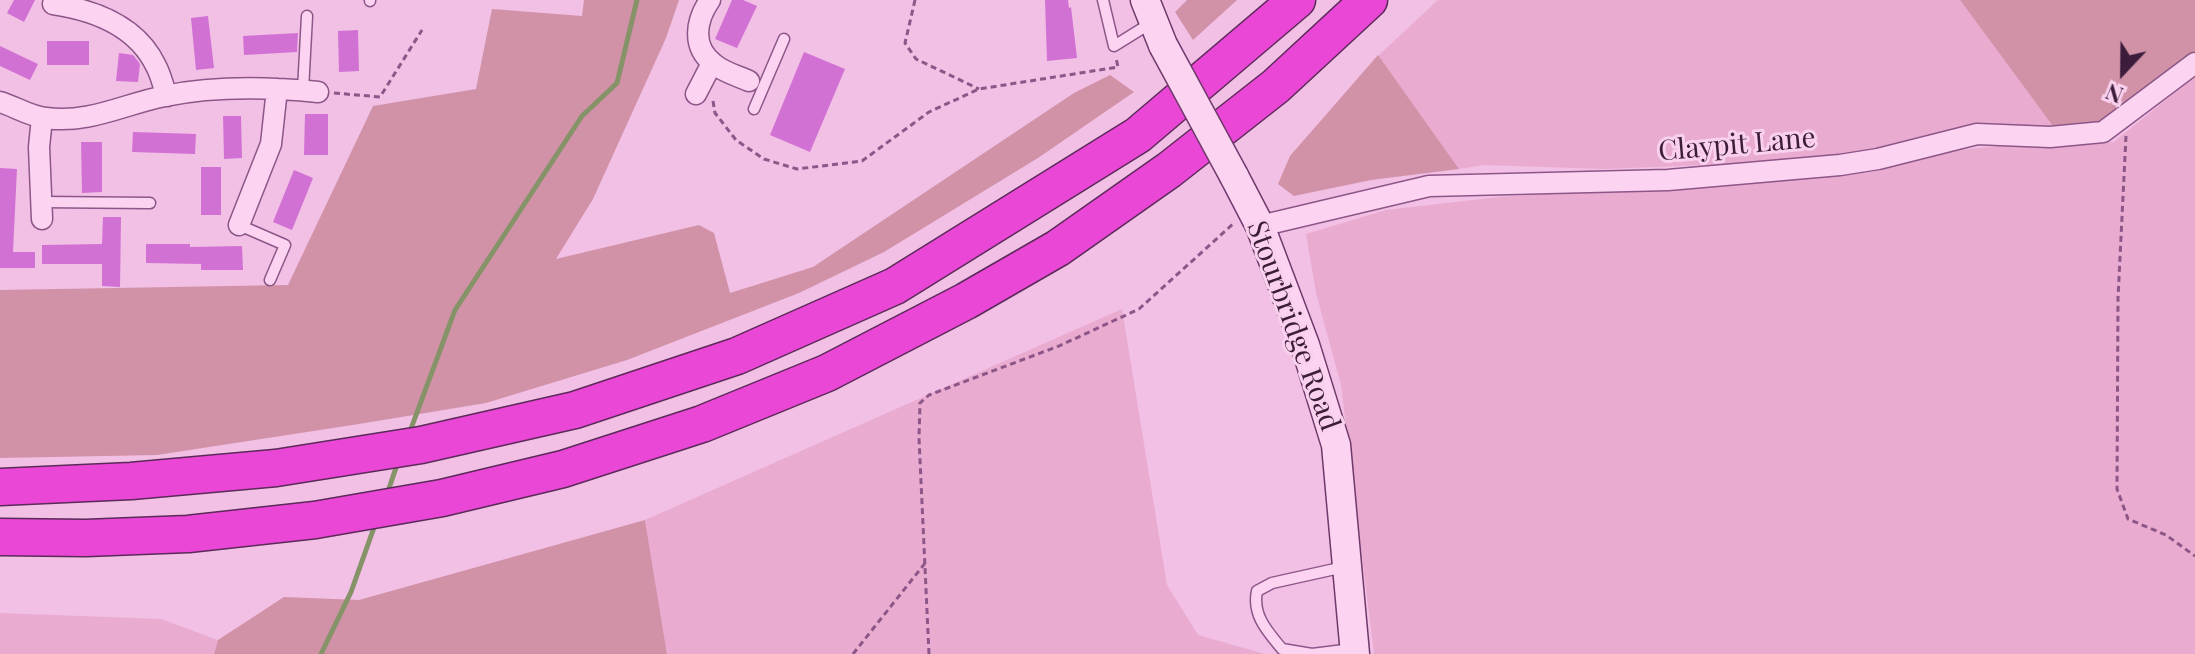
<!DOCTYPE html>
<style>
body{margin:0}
#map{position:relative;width:2195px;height:654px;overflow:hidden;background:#f2bfe5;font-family:"Playfair Display",serif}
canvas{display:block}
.north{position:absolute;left:2083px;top:32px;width:80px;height:80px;-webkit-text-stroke:6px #f9d0ee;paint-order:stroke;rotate:202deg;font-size:22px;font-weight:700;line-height:32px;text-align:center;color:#3b1c3a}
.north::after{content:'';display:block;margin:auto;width:28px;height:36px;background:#3b1c3a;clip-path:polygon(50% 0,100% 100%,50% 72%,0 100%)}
</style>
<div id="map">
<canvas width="2195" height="654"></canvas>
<div class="north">N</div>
</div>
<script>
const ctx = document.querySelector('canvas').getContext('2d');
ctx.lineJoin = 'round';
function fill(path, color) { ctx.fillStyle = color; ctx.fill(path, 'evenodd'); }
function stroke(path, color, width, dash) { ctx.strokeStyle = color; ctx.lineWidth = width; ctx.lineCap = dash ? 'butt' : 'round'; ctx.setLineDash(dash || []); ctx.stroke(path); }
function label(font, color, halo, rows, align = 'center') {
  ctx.font = font + ' "Playfair Display",serif'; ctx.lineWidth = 6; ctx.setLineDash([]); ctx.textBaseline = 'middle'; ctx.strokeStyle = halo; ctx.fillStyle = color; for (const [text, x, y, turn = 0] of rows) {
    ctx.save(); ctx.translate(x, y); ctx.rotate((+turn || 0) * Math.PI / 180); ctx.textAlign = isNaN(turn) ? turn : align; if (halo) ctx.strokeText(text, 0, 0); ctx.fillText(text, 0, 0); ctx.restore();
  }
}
fill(new Path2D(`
 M1438 0H1960L2055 129 1866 152 1729 164 1604 169 1484 165 1459 169 1378 56Z
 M2195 76V654H1374L1341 385 1316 293 1306 234 1386 210 1499 197 1872 172 1936 153 1997 146 2114 142Z
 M1122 309 1167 585 1198 635 1265 654H667L645 520Z
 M0 613 161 619 218 640 214 654H0Z`), '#e9acd0');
fill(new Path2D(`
 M584 0H679L666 38 593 199 556 259 699 225 714 233 730 293 813 267 1074 93 1110 75 1134 92 1038 158 884 252 799 293 627 360 486 403 359 424 157 455 0 458V290L288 285 373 106 476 89 492 9 582 16Z
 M1187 0H1237L1193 40 1175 12Z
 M1960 0H2195V52L2125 109 2098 125 2055 129Z
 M1378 55 1459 169 1371 180 1294 196 1278 184 1290 156Z
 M645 520 667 654H214L218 640 284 597 359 600Z`), '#d192a7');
stroke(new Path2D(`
 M409 434 455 310 582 116 617 83 637 0
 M387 494 398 462
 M321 654 351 592 376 522`), '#869369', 5);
fill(new Path2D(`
 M14 0H35L24 22 7 13Z
 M732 0H743L757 6 737 48 715 39Z
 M1045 0H1068L1069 8 1071 7 1077 58 1047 61Z
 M208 16 214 68 196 70 191 18Z
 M358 30 359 71 339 72 338 31Z
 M298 33 297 52 244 55 243 36Z
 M47 41H89V65H47Z
 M0 46 38 64 30 80 0 66Z
 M804 52 845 69 810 152 770 135Z
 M119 53 133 55 137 60 140 64 138 82 116 81Z
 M305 114H328V155H304Z
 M223 116H241L242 158 224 159Z
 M133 132 196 134 195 154 132 152Z
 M81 142H102V192L82 193Z
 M201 167H221V215H201Z
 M0 168 17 169 13 252H35V268H0Z
 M294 170 313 178 292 230 273 222Z
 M103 217H121L120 287 102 286V264H42V245L102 244Z
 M146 244H190V247L242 246 243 270H201V264L146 263Z`), '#d271d4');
const service = new Path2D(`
 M1103 0 1114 46 1151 23
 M370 1V0
 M303 90 307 16
 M754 109 784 39
 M42 202 150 203
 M239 225 285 245 270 280
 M1344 567 1272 583 1257 591C1252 615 1267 631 1282 649L1312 654 1352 649`);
const minor = new Path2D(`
 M710 0C696 20 691 47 714 64 723 72 738 76 749 81
 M53 4C94 10 137 26 156 66 161 75 163 86 167 96
 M696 94 712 63
 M0 102C14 106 31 117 46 118 89 124 124 104 165 96 214 86 268 87 318 92
 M42 118 39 147 42 219
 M239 225 271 144 277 89
 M1260 226 1429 186 1668 180 1840 165 1878 159 1977 134 2050 137 2103 132 2195 63`);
const secondary = new Path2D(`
 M1145 0 1163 45
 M1234 176 1260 226 1305 345 1336 445 1355 654`);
const motorway = new Path2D(`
 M0 487 131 481 276 468 421 445 575 410 737 356 895 286 1138 135 1297 0
 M0 537 86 538 188 534 315 520 442 498 563 469 702 424 827 373 966 301 1058 248 1169 170 1276 86 1369 0`);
stroke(service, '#8d5688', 13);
stroke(minor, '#8d5688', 23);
stroke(secondary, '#6f396b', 31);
stroke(motorway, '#5a2a59', 39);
stroke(new Path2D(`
 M915 0 905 43 916 59 979 89
 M334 93 380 97 422 30
 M713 101 715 113 736 140 764 159 797 169 862 161 929 112 979 89 1118 67 1116 58
 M2126 136 2118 298 2117 489 2128 519 2166 535 2195 556
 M853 654 926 562
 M929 654 919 438 920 403 929 395 1059 346 1139 309 1233 224`), '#8d5688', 3, [6, 4]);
stroke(service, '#fcd4f1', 10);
stroke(minor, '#fcd4f1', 20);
stroke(secondary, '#fcd4f1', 28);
stroke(motorway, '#eb47d6', 36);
const secondaryBridge = new Path2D(`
 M1163 45 1234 176`);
stroke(secondaryBridge, '#6f396b', 31, []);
stroke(secondaryBridge, '#fcd4f1', 28);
label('28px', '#3b1c3a', '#f9d0ee', [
 ["Claypit Lane",1737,145,-5],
 ["Stourbridge Road",1293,326,70]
]);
</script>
